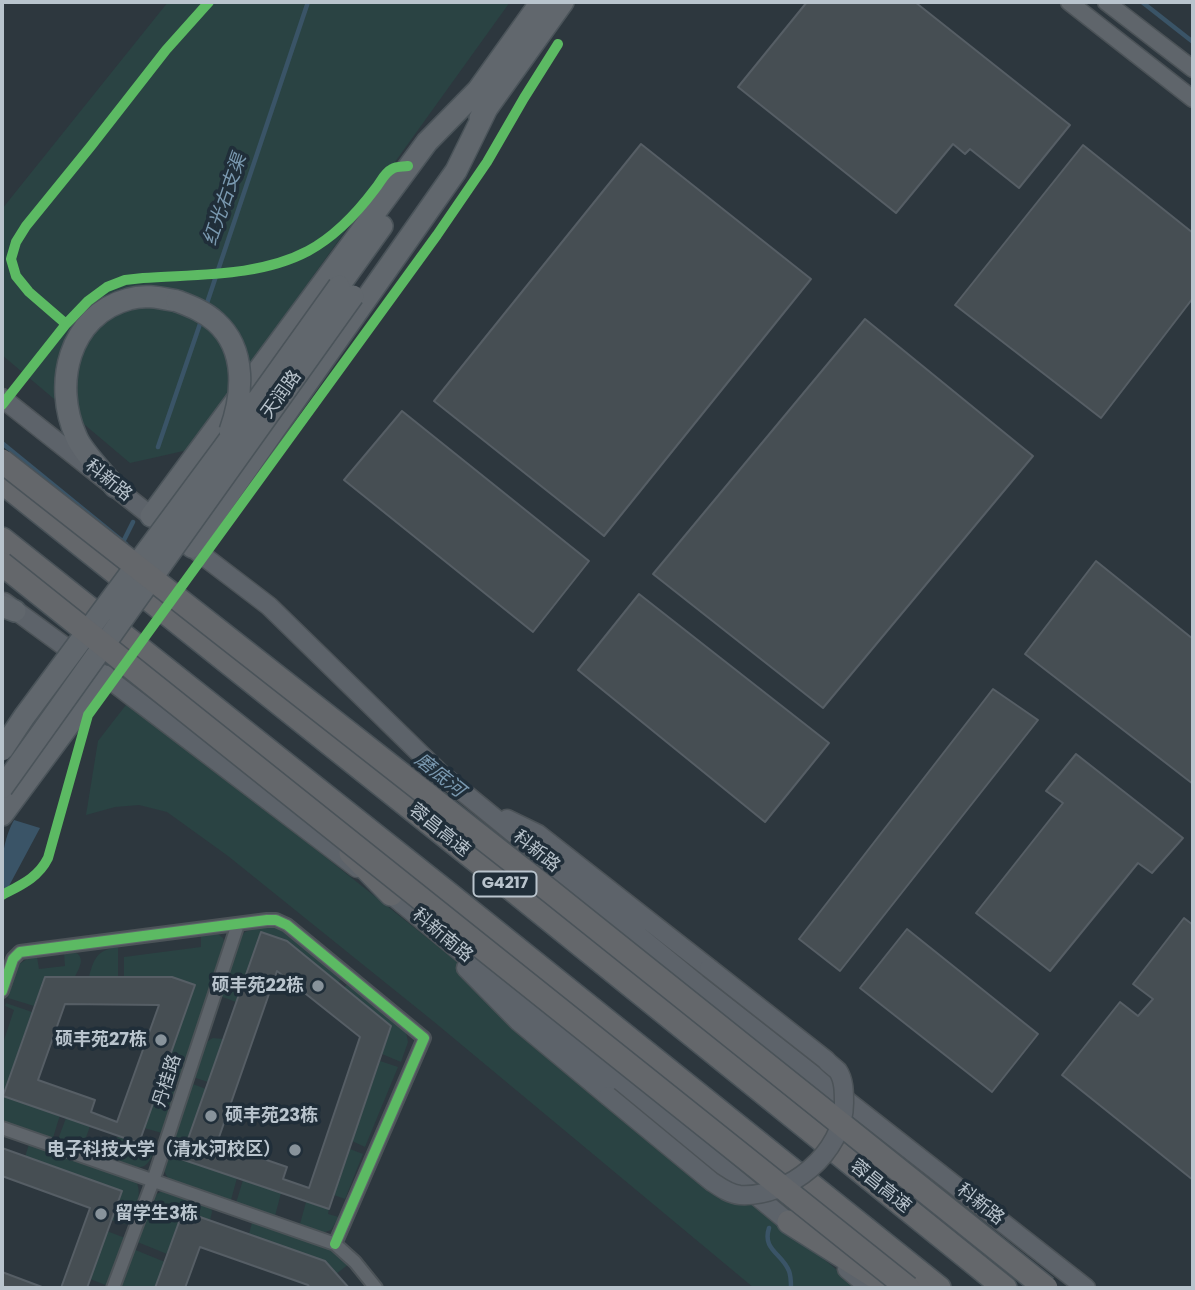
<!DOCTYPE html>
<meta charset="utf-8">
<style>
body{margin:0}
#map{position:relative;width:1195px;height:1290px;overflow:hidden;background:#2d373e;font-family:Poppins,sans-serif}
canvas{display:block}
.frame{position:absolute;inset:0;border:4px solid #b9c4cd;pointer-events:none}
</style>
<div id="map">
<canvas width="1195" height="1290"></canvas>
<div class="frame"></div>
</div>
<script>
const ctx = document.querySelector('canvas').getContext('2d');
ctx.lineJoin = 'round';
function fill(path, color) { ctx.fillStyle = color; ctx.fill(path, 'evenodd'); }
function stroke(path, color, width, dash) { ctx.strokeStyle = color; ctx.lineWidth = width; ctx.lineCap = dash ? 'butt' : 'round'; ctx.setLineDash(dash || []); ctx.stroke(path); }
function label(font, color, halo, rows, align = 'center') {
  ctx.font = font + ' Poppins,"Noto Sans SC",sans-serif'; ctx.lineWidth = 7; ctx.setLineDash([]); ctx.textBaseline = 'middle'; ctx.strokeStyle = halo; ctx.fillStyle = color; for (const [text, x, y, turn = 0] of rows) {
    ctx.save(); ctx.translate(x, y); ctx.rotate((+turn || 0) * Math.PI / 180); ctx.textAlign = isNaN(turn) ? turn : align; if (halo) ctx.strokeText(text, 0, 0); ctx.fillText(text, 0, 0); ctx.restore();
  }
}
fill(new Path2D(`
 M168 2H510L188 450 130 463 2 355V209Z
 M129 701 591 1068 859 1288H754L433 1021 228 856 167 812 139 805 115 807 86 815 98 741Z
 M264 926 275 927 282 930 342 978 338 983 287 942 261 932 236 1002 220 996 242 935 245 932Z
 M218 934 223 938 226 947 178 1081 163 1076 195 985 172 977H124V957L201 947V935Z
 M118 947V977H89C94 958 97 950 118 947Z
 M75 952C86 958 79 968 75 977H45L34 1006 8 998 18 965 27 959 37 957 39 969 65 966 64 953Z
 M348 983 406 1032 408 1042 401 1062 382 1054 391 1026 344 988Z
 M6 1003 32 1012 3 1096 60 1115 52 1141 2 1122V1046L14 1010 5 1006Z
 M213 1038 223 1039 208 1082 193 1077C197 1063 199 1044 213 1038Z
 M380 1061 398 1067 365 1147 352 1141Z
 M161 1081 177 1087 162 1133 144 1128Z
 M190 1083 206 1089 181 1159 237 1178 231 1200 172 1181C166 1177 165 1173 163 1167Z
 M66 1118 90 1126C83 1149 79 1149 57 1142Z
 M118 1136 139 1143V1146L154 1151C146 1174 136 1168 117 1161L113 1153Z
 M30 1141 135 1179C144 1194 135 1209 129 1225L111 1220 25 1157Z
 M350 1149 363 1154 345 1199 334 1195Z
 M243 1180 281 1193 275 1216 236 1203Z
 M164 1190 211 1207 212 1212 210 1220 183 1211 167 1254 135 1241 153 1196Z
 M306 1202 329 1209 328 1214 339 1217 331 1230 322 1233 300 1224Z
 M253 1219 327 1245 349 1264 336 1274 325 1261 249 1234Z
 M107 1231 125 1238 108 1286 90 1279Z
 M133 1249 165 1262 155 1288H119Z`), '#2a4343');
fill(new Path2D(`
 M14 820 40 828 2 899C2 871 0 845 14 820Z`), '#3a5467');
stroke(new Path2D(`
 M1142 2 1193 42
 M206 306 308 2
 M2 443 126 544
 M158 447 202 318
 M123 542 133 522
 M769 1228C762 1250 782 1253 789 1271 791 1276 791 1283 791 1288`), '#3a5467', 4.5);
const building = new Path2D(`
 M807 2H915L1070 125 1019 188 970 149 965 154 953 144 896 213 738 87Z
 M641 144 811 279 604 536 434 401Z
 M1083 145 1193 233V298L1101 418 955 305Z
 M865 319 1033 456 823 708 653 574Z
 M402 411 589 561 533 632 344 480Z
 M1096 561 1193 639V784L1025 654Z
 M639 594 829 743 765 822 578 670Z
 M993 689 1038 720 840 971 799 939Z
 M1076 754 1183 838 1152 873 1138 863 1050 971 976 913 1063 803 1046 791Z
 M1184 918 1193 925V1180L1062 1075 1120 1002 1138 1016 1153 999 1133 984Z
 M907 929 1038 1034 992 1092 860 988Z
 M261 932 287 941 391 1026 329 1209 181 1159ZM277 971 360 1037 309 1188 283 1179 287 1167 217 1143Z
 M45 977H172L195 985 139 1143 3 1096ZM65 1004 159 1005 117 1122 91 1112 95 1100 38 1080Z
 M2 1148 122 1191 87 1288H61L90 1208 2 1176Z
 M183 1211 325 1261 349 1288H310L308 1285 200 1247 185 1288H155Z
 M2 1272 42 1287V1288H2Z`);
fill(building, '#464e53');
stroke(building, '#565e65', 2);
const minor = new Path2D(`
 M2 991 13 959 20 952 267 920H276L287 925 424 1038 335 1244
 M2 1128 335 1244 355 1262 376 1288
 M113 1288 153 1181 238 924`);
const tertiary = new Path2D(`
 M1069 2 1193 99
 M1106 2 1193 69`);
const secondary = new Path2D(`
 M2 398 151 516 269 606 441 774 694 981 1086 1288
 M4 602 105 676 357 868
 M507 819 538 834 709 968
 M382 887 798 1230
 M466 968 518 1021 608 1096
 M847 1269 870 1288`);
const primary = new Path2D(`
 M473 97 541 2
 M480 118 563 2
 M339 286 382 226
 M115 487C105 474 81 450 76 436 53 385 68 315 129 299 145 294 161 298 177 301
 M151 516 427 142 481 87
 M192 547 456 171 488 106
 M2 606 15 611
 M2 815 105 676`);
const motorway = new Path2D(`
 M2 482 482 865 1005 1288
 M2 539 450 895 939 1288
 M351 853 391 894
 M789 1222 893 1288`);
stroke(minor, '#4c5358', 16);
stroke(tertiary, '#4c5358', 19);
stroke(secondary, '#4c5358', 21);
stroke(primary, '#4b545a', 24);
stroke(motorway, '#4a5359', 26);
stroke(minor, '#5f656b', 12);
stroke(tertiary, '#5f656b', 16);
stroke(secondary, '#5d636a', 18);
stroke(primary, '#61676d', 21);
stroke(motorway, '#64676b', 23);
const secondaryBridge = new Path2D(`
 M608 1096 711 1181C720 1187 729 1194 740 1195 789 1198 844 1152 844 1103 844 1092 844 1080 838 1071 834 1067 829 1064 826 1060L709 968`);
const primaryBridge = new Path2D(`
 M177 301C190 306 204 311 216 322 247 350 243 395 230 431
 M2 750 24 717 224 447 339 286
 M2 788 353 296`);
const motorwayBridge = new Path2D(`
 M2 461 550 891 1046 1288
 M2 564 908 1288`);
stroke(secondaryBridge, '#4c5358', 21, []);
stroke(primaryBridge, '#4b545a', 24, []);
stroke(motorwayBridge, '#4a5359', 26, []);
stroke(secondaryBridge, '#5d636a', 18);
stroke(primaryBridge, '#61676d', 21);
stroke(motorwayBridge, '#64676b', 23);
stroke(new Path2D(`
 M66 324 29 292 16 276 11 259 16 242 26 226 91 146 166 50 209 2
 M2 405 66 324 88 301 107 287 125 280 143 278C197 274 259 277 308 251 334 237 357 213 375 189 381 182 384 173 392 169 397 166 403 167 408 166
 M2 895C21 885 38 878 48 858L88 715 437 235 487 162 524 98 558 44
 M2 991 13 959 20 952 267 920H276L287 925 424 1038 335 1244`), '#5cba63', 10);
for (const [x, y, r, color] of [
 [318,986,7,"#88939b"],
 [161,1040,7,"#88939b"],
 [211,1116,7,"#88939b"],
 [295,1150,7,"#88939b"],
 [101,1214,7,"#88939b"]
]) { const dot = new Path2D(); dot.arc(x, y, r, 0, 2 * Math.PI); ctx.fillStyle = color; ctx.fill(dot); stroke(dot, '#202e39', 2.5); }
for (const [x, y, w] of [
 [505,884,63]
]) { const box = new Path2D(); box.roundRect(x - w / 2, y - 12.5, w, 25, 5); ctx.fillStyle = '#202e39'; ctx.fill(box); stroke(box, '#b9c4cd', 2); }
label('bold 16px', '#b9c4cd', null, [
 ["G4217",505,884]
]);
label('18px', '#b9c4cd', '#202e39', [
 ["天润路",282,395,-54],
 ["科新路",108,481,39],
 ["蓉昌高速",439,831,39],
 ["科新路",536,852,39],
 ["科新南路",442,936,40],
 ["丹桂路",168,1081,-72],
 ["蓉昌高速",880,1187,39],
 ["科新路",980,1205,38]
]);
label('bold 18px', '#b9c4cd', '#202e39', [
 ["硕丰苑22栋",304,986],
 ["硕丰苑27栋",147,1040],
 ["硕丰苑23栋",225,1116,"left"],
 ["电子科技大学（清水河校区）",281,1150],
 ["留学生3栋",115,1214,"left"]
], 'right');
label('italic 19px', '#7a99b0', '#202e39', [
 ["红光右支渠",226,200,-71],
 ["磨底河",439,776,39]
]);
</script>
